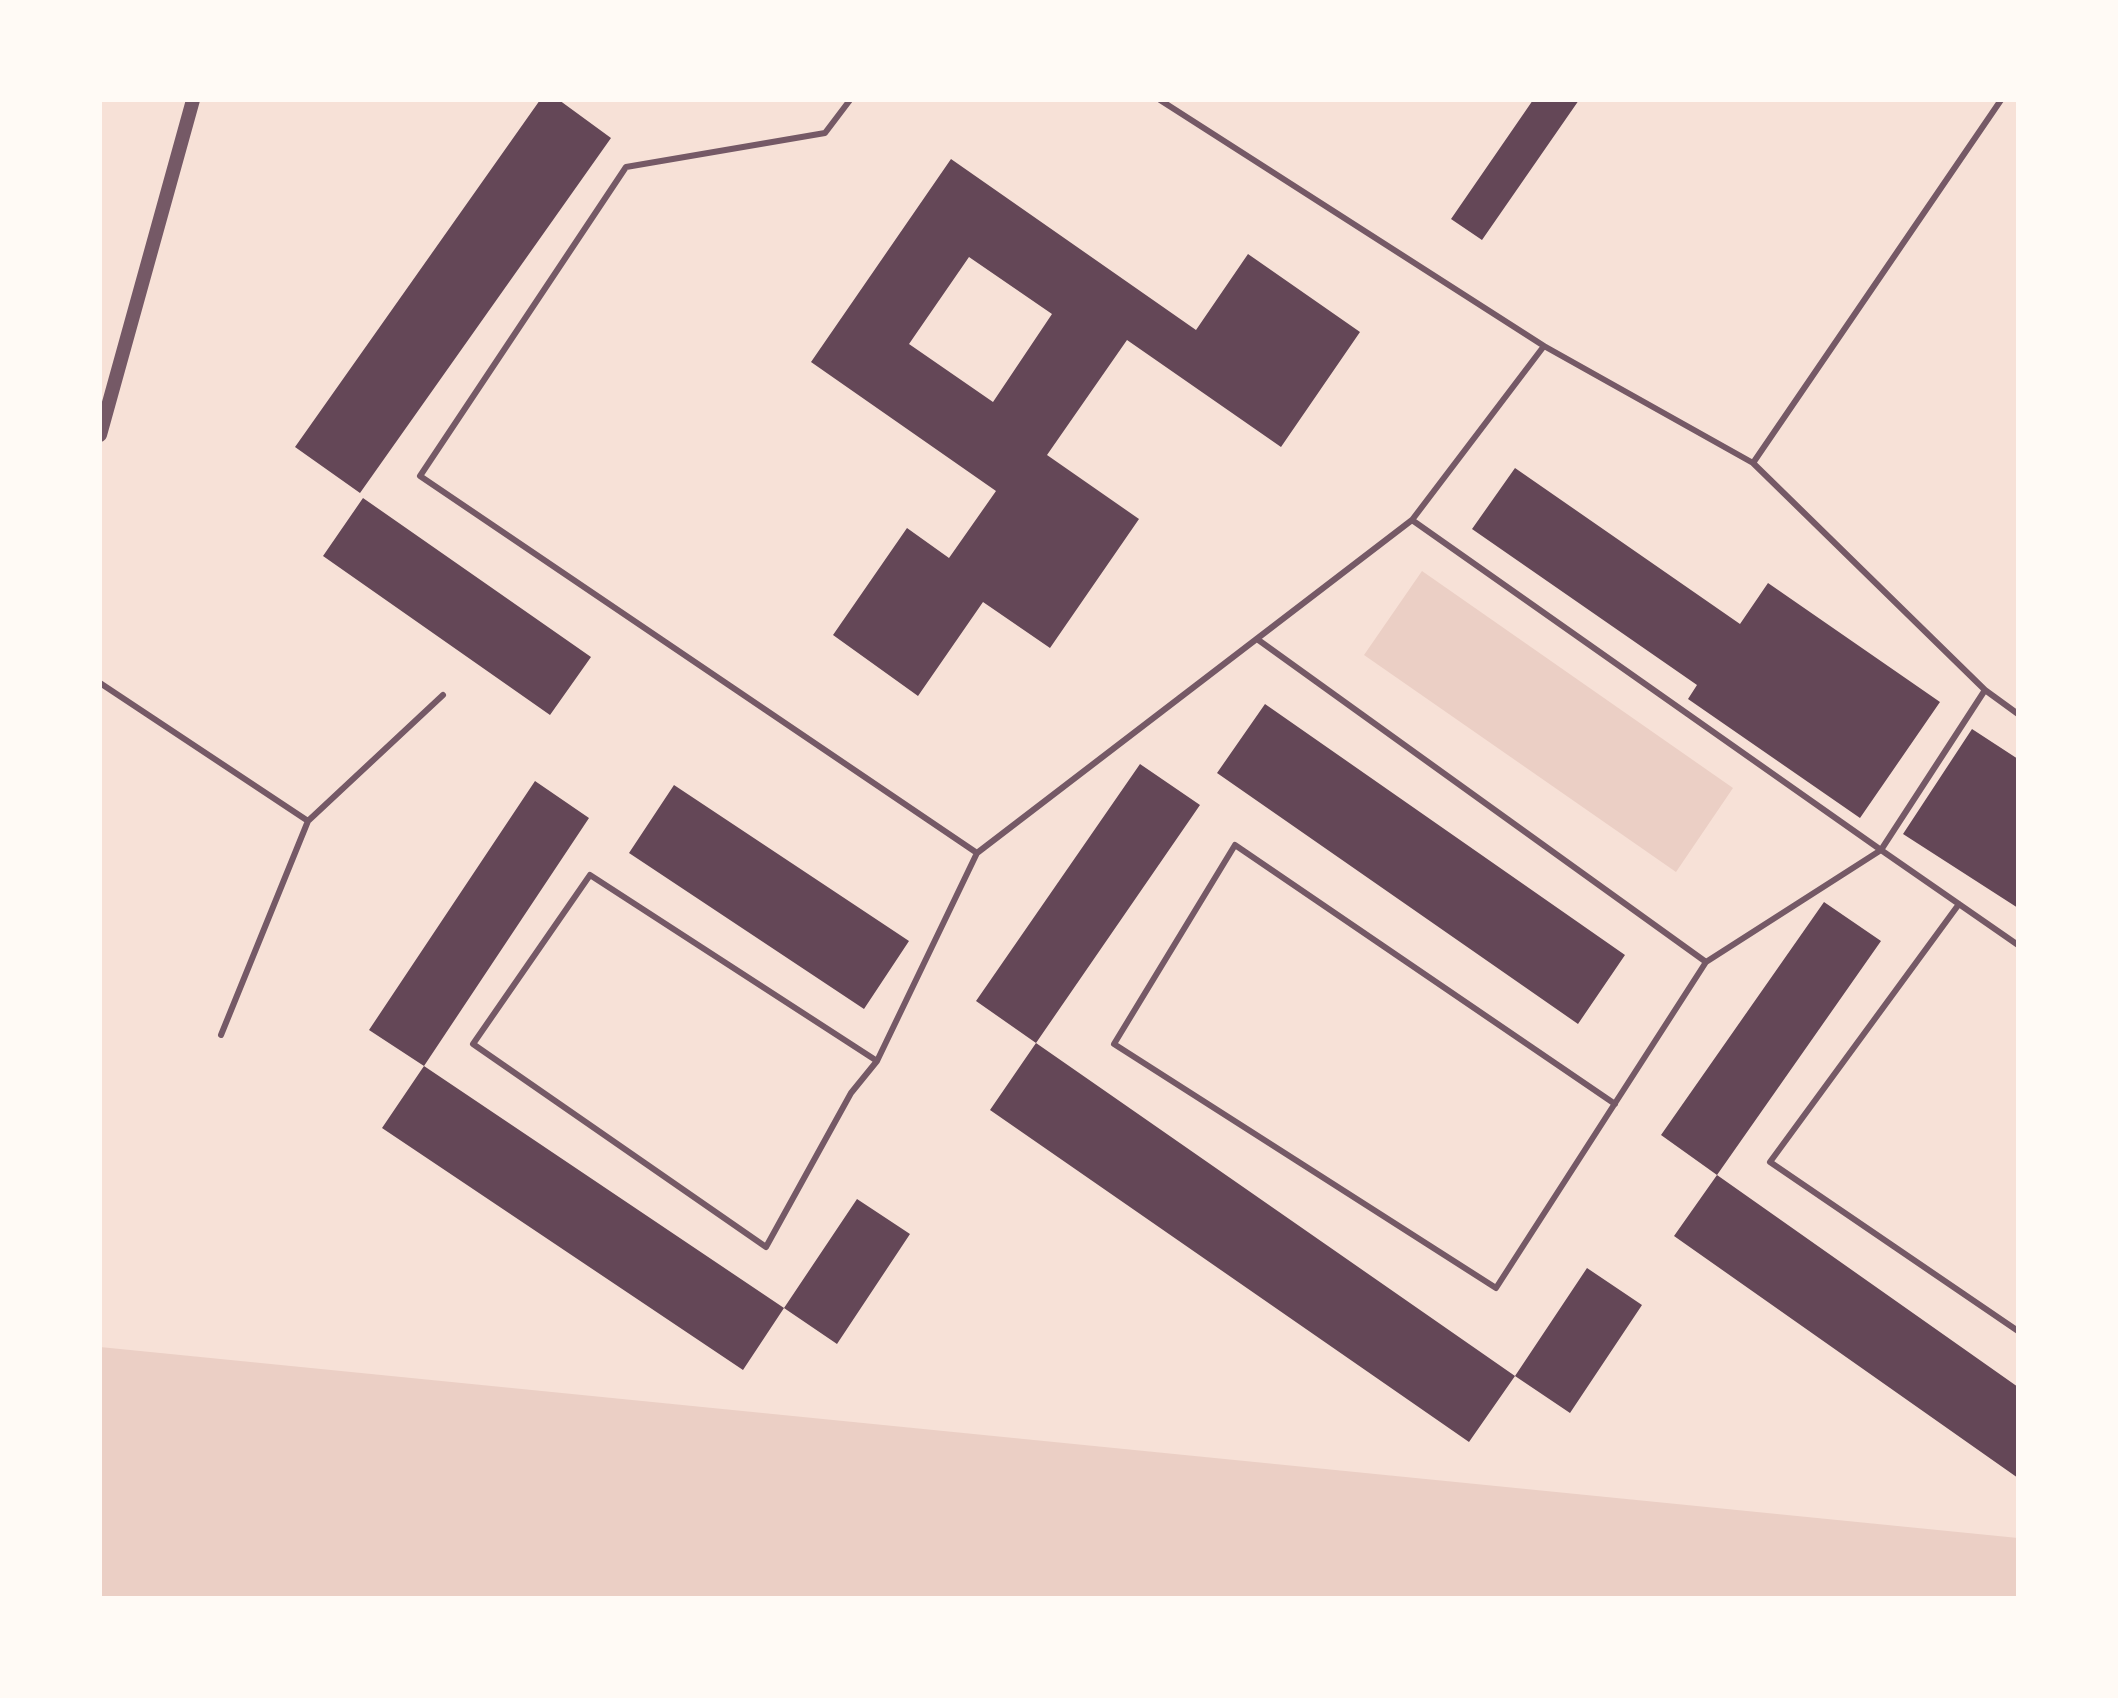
<!DOCTYPE html>
<style>
body{margin:0}
#map{position:relative;width:2118px;height:1698px;overflow:hidden;background:#f7e1d7;font-family:"PT Sans",sans-serif}
canvas{display:block}
.frame{position:absolute;inset:0;border:102px solid #fffaf5;pointer-events:none}
</style>
<div id="map">
<canvas width="2118" height="1698"></canvas>
<div class="frame"></div>
</div>
<script>
const ctx = document.querySelector('canvas').getContext('2d');
ctx.lineJoin = 'round';
function fill(path, color) { ctx.fillStyle = color; ctx.fill(path, 'evenodd'); }
function stroke(path, color, width, dash) { ctx.strokeStyle = color; ctx.lineWidth = width; ctx.lineCap = dash ? 'butt' : 'round'; ctx.setLineDash(dash || []); ctx.stroke(path); }
fill(new Path2D(`
 M1422 571 1733 788 1676 872 1364 655Z
 M100 1347 2018 1538V1598H100Z`), '#ebcfc5');
fill(new Path2D(`
 M540 100H559L611 138 360 493 295 447Z
 M1533 100H1579L1482 240 1451 219Z
 M951 159 1196 330 1248 254 1360 332 1281 447 1127 340 1047 455 1139 519 1050 648 983 602 918 696 833 635 907 528 949 558 996 491 811 362ZM969 257 1052 314 993 402 909 344Z
 M1515 468 1740 624 1768 583 1940 702 1860 818 1688 699 1697 685 1472 529Z
 M363 498 591 657 550 715 323 556Z
 M1265 704 1625 955 1578 1024 1217 773Z
 M1972 729 2018 759V908L1903 834Z
 M1140 764 1200 805 1036 1043 976 1001Z
 M535 781 589 818 424 1066 784 1308 743 1370 382 1128 424 1066 369 1030Z
 M674 785 909 941 864 1009 629 853Z
 M1824 902 1881 941 1717 1175 1661 1135Z
 M1036 1043 1515 1376 1469 1442 990 1110Z
 M1717 1175 2018 1387V1478L1674 1236Z
 M857 1199 910 1234 837 1344 784 1308Z
 M1587 1268 1642 1305 1570 1413 1515 1376Z`), '#644757');
stroke(new Path2D(`
 M850 100 825 133 626 167 420 476 977 853 1412 520
 M1160 100 1544 346
 M1544 346 1753 463 1985 690 1881 850 1412 520Z
 M1753 463 2001 100
 M1257 639 1706 962 1881 850 2018 945
 M100 683 308 821 443 695
 M1985 690 2018 714
 M1959 904 1770 1162 2018 1331
 M221 1035 308 821
 M877 1061 590 875 473 1044 766 1247 851 1093 877 1061 977 853
 M1615 1104 1235 845 1114 1044 1496 1288 1706 962`), '#755966', 6);
stroke(new Path2D(`
 M100 435 193 100`), '#755966', 14);
</script>
